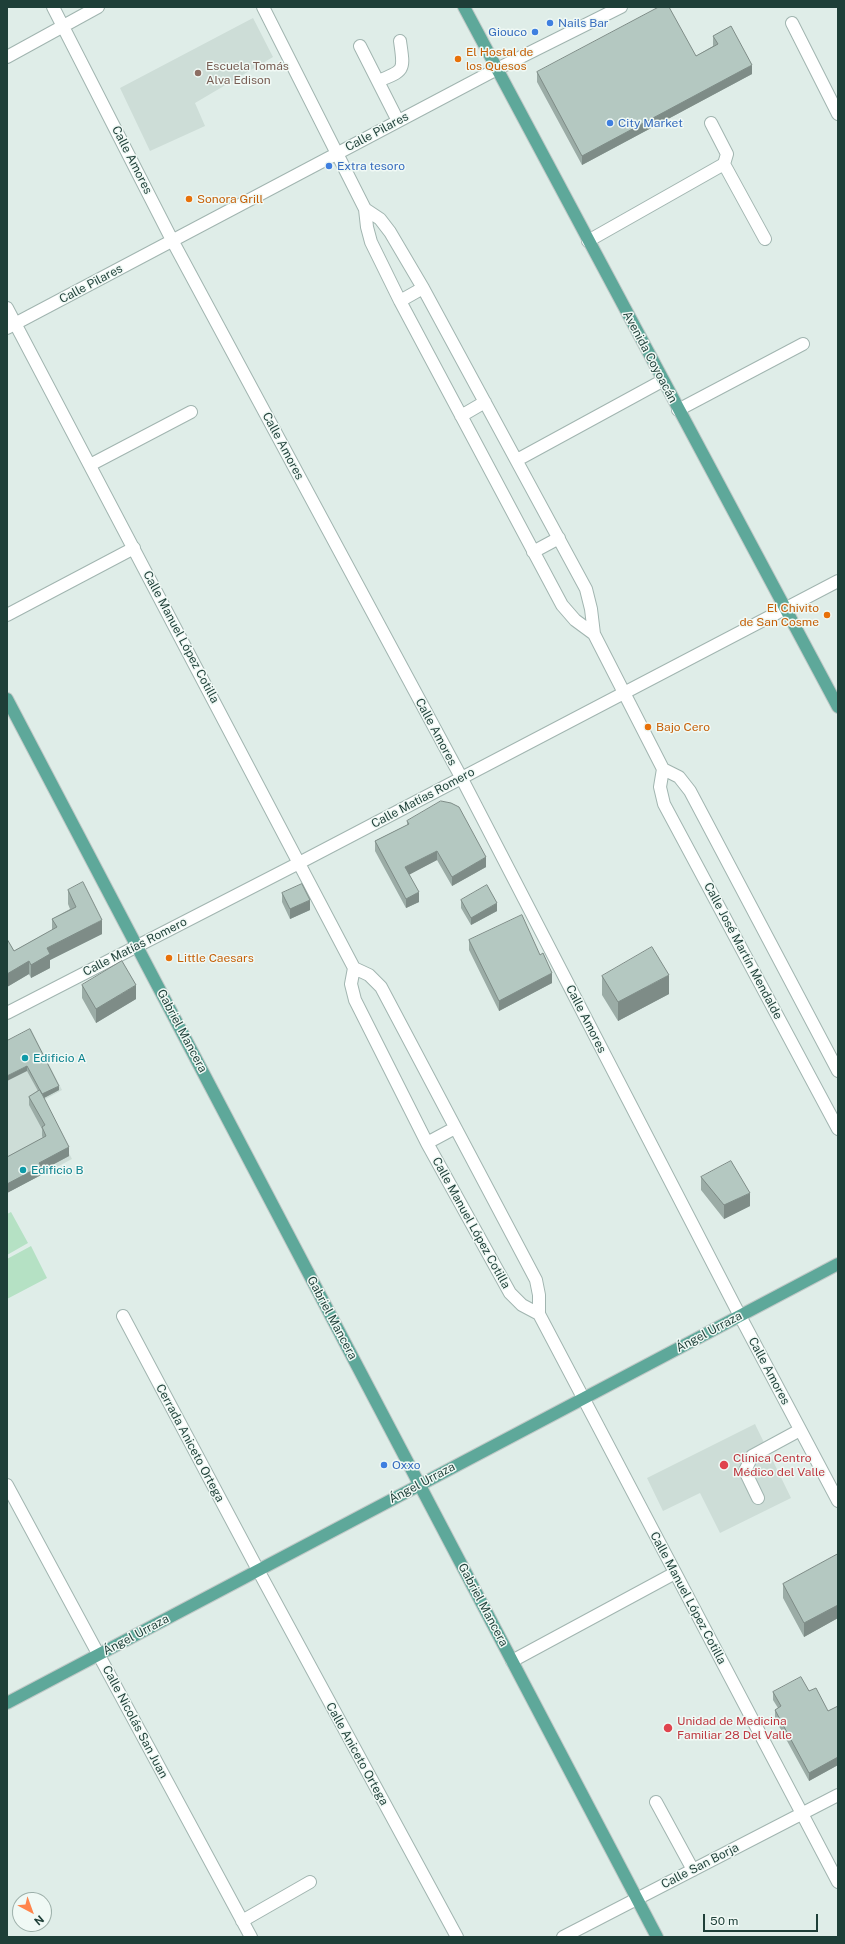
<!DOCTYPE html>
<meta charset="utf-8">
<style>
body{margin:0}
#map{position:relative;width:845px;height:1944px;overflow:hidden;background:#dfede8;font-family:"Public Sans",sans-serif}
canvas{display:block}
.frame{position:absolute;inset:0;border:8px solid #1e3f38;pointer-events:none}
.north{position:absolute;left:12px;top:1892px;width:40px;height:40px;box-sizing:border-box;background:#f0f9f5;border:1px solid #9cafa9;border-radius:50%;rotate:139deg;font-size:11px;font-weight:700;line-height:16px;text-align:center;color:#1e3f38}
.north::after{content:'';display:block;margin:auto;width:14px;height:18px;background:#ff844b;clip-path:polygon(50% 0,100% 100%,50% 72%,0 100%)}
.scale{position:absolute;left:703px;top:1914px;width:115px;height:18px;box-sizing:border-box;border:2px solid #1e3f38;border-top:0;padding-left:5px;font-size:12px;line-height:14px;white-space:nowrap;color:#1e3f38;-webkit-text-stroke:3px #f0f9f5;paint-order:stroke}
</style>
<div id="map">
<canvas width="845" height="1944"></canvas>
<div class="frame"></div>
<div class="north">N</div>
<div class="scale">50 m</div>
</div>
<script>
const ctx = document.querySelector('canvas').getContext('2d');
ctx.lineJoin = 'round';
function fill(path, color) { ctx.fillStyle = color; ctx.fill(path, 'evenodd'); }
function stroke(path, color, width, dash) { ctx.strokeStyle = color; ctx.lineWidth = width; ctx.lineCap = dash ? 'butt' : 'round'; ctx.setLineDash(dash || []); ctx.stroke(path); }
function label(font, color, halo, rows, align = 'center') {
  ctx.font = font + ' "Public Sans",sans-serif'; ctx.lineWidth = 3; ctx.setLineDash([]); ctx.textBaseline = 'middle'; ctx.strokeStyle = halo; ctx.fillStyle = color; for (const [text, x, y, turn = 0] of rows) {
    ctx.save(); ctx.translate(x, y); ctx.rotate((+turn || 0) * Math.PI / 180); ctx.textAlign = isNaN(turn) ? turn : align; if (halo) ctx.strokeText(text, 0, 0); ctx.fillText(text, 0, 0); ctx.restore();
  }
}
fill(new Path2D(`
 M253 18 273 57 195 103 205 126 150 151 120 88Z
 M31 1029 62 1090 42 1101 72 1159 7 1193V1042Z
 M755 1424 791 1498 720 1533 700 1493 663 1511 647 1478Z`), '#cdddd7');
fill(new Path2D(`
 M11 1212 28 1243 7 1255V1214Z
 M31 1246 47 1278 7 1299V1259Z`), '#b5e1c4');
const minor = new Path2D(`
 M53 7 172 240 461 777 740 1316 838 1501
 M263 7 365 209 367 227 371 242 400 301 562 605 575 620 594 634
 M792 23 838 114
 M360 46 398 121
 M7 57 98 7
 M378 81C406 70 404 70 400 41
 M724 164 765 239
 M365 209 380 219 390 232 423 288 586 589 591 609 594 634 663 769 679 777 690 791 838 1071
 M588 241 724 164 727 154 711 123
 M400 301 423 288
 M7 308 354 968 351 984 355 1000 427 1143 510 1293 522 1305 539 1314
 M7 328 497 69 621 7
 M678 410 803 344
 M461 416 485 402
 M517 460 662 381
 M90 465 191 412
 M533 552 559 538
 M7 615 134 548
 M663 769 660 787 664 804 838 1129
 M354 968 369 975 381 987 536 1280 539 1295V1314L838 1882
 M7 1013 299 863 838 581
 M427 1143 455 1128
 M123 1316 258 1570 457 1937
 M7 1485 251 1937
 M758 1498 745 1471 752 1456 800 1430
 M512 1661 675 1573
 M656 1802 693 1870
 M242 1921 310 1882
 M563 1937 838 1795`);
const major = new Path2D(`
 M464 7 838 707
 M7 699 657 1937
 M7 1703 838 1264`);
stroke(minor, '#a1b5b0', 14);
stroke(major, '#c0c9c7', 14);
stroke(minor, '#fff', 12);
stroke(major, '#5ea89a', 12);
fill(new Path2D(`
 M713 36 752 74 582 165 537 82V72L696 56 713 46Z
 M407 821 486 867 452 886 437 860 409 874 419 902 406 908 375 851V841L407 825Z
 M68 890 102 934 50 960V968L31 978 29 974 7 987V939L14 951 52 930V919L70 909 68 904Z
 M282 893 310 910 290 919 282 902Z
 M461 900 497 911 471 925 461 908Z
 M469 940 552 983 499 1011 469 950Z
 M602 976 669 994 618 1021 602 995Z
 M82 985 136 999 96 1023 82 998Z
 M7 1041 59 1090 44 1098 69 1156 41 1171V1175L7 1193V1157L43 1138 42 1136V1129L29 1105V1097L38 1091 27 1071Z
 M701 1177 750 1206 724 1219 701 1190Z
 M838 1554V1618L804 1637 783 1598V1584Z
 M809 1691 828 1711 838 1706V1765L809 1781 775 1719V1710L778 1708 773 1700V1692Z`), '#9baca6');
fill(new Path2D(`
 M752 65V74L582 165V156Z
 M437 851V860L405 877V867Z
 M486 857V867L452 886V877Z
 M419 892V902L406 908V899Z
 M310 900V910L290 919V909Z
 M497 903V911L471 925V918Z
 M102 920V934L50 960V968L31 978V965L47 948Z
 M29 961V974L7 987V974Z
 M552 973V983L499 1011V1001Z
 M669 975V994L618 1021V1002Z
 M136 985V999L96 1023V1009Z
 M27 1066V1071L7 1081V1076Z
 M59 1086V1090L42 1099V1094Z
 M69 1147V1156L41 1171V1175L7 1193V1184L39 1163Z
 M750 1193V1206L724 1219V1205Z
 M838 1605V1618L804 1637V1623Z
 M838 1757V1765L809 1781V1773Z`), '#7e8c87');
const building = new Path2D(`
 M659 7H669L696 56 718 44 713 36 731 26 752 65 582 156 537 72Z
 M441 801 451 803 459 807 486 857 452 877 437 851 405 867 419 892 406 899 375 841 409 824 407 821Z
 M83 882 102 920 47 948 50 954 31 965 29 961 7 974V939L14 951 57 927 52 919 76 907 68 890Z
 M302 884 310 900 290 909 282 893Z
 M487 885 497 903 471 918 461 900Z
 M522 915 540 955 543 953 552 973 499 1001 469 940Z
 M652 947 669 975 618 1002 602 976Z
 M122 961 136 985 96 1009 82 985Z
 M30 1029 59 1086 42 1094 27 1066 7 1076V1041Z
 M40 1090 69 1147 39 1163 41 1166 7 1184V1157L46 1136 42 1127 45 1125 29 1097Z
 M731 1161 750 1193 724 1205 701 1177Z
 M838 1554V1605L804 1623 783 1584Z
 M801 1677 809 1691 816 1688 828 1711 838 1706V1757L809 1773 775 1710 781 1706 773 1692Z`);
fill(building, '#b4c8c1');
stroke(building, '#7e8c87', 1);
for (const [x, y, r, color] of [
 [550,23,4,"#3f7fe0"],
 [535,32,4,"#3f7fe0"],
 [458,59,4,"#e8710a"],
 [198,73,4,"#8d6e63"],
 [610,123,4,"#3f7fe0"],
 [329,166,4,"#3f7fe0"],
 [189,199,4,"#e8710a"],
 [827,615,4,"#e8710a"],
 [648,727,4,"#e8710a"],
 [169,958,4,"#e8710a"],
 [25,1058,4,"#0f9aa8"],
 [23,1170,4,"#0f9aa8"],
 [384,1465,4,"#3f7fe0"],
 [724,1465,5,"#e0444e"],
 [668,1728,5,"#e0444e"]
]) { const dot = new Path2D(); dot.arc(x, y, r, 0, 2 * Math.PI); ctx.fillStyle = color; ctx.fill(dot); stroke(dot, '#f0f9f5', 1.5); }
label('12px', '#366cbe', '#f0f9f5', [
 ["Nails Bar",558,23],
 ["Giouco",527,32,"right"],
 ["City Market",618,123],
 ["Extra tesoro",337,166],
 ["Oxxo",392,1465]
], 'left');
label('12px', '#c56008', '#f0f9f5', [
 ["El Hostal de",466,52],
 ["los Quesos",466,66],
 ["Sonora Grill",197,199],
 ["El Chivito",819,608,"right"],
 ["de San Cosme",819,622,"right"],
 ["Bajo Cero",656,727],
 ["Little Caesars",177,958]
], 'left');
label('12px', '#785e54', '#f0f9f5', [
 ["Escuela Tomás",206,66],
 ["Alva Edison",206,80]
], 'left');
label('12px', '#1e3f38', '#f0f9f5', [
 ["Calle Pilares",377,132,-28],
 ["Calle Amores",132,160,63],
 ["Calle Pilares",91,284,-28],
 ["Avenida Coyoacán",650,357,62],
 ["Calle Amores",283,446,62],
 ["Calle Manuel López Cotilla",181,637,62],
 ["Calle Amores",436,732,62],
 ["Calle Matías Romero",423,798,-28],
 ["Calle Matías Romero",135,947,-27],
 ["Calle José Martín Mendalde",743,951,62],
 ["Calle Amores",586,1019,63],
 ["Gabriel Mancera",182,1031,62],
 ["Calle Manuel López Cotilla",471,1223,61],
 ["Gabriel Mancera",332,1318,62],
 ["Ángel Urraza",709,1332,-28],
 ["Calle Amores",769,1371,62],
 ["Cerrada Aniceto Ortega",190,1443,62],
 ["Ángel Urraza",422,1483,-28],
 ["Calle Manuel López Cotilla",688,1598,62],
 ["Gabriel Mancera",483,1605,62],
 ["Ángel Urraza",136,1635,-28],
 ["Calle Nicolás San Juan",135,1722,62],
 ["Calle Aniceto Ortega",357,1754,61],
 ["Calle San Borja",700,1866,-27]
]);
label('12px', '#0d838f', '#f0f9f5', [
 ["Edificio A",33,1058],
 ["Edificio B",31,1170]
], 'left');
label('12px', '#be3a42', '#f0f9f5', [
 ["Clinica Centro",733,1458],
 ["Médico del Valle",733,1472],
 ["Unidad de Medicina",677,1721],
 ["Familiar 28 Del Valle",677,1735]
], 'left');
</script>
